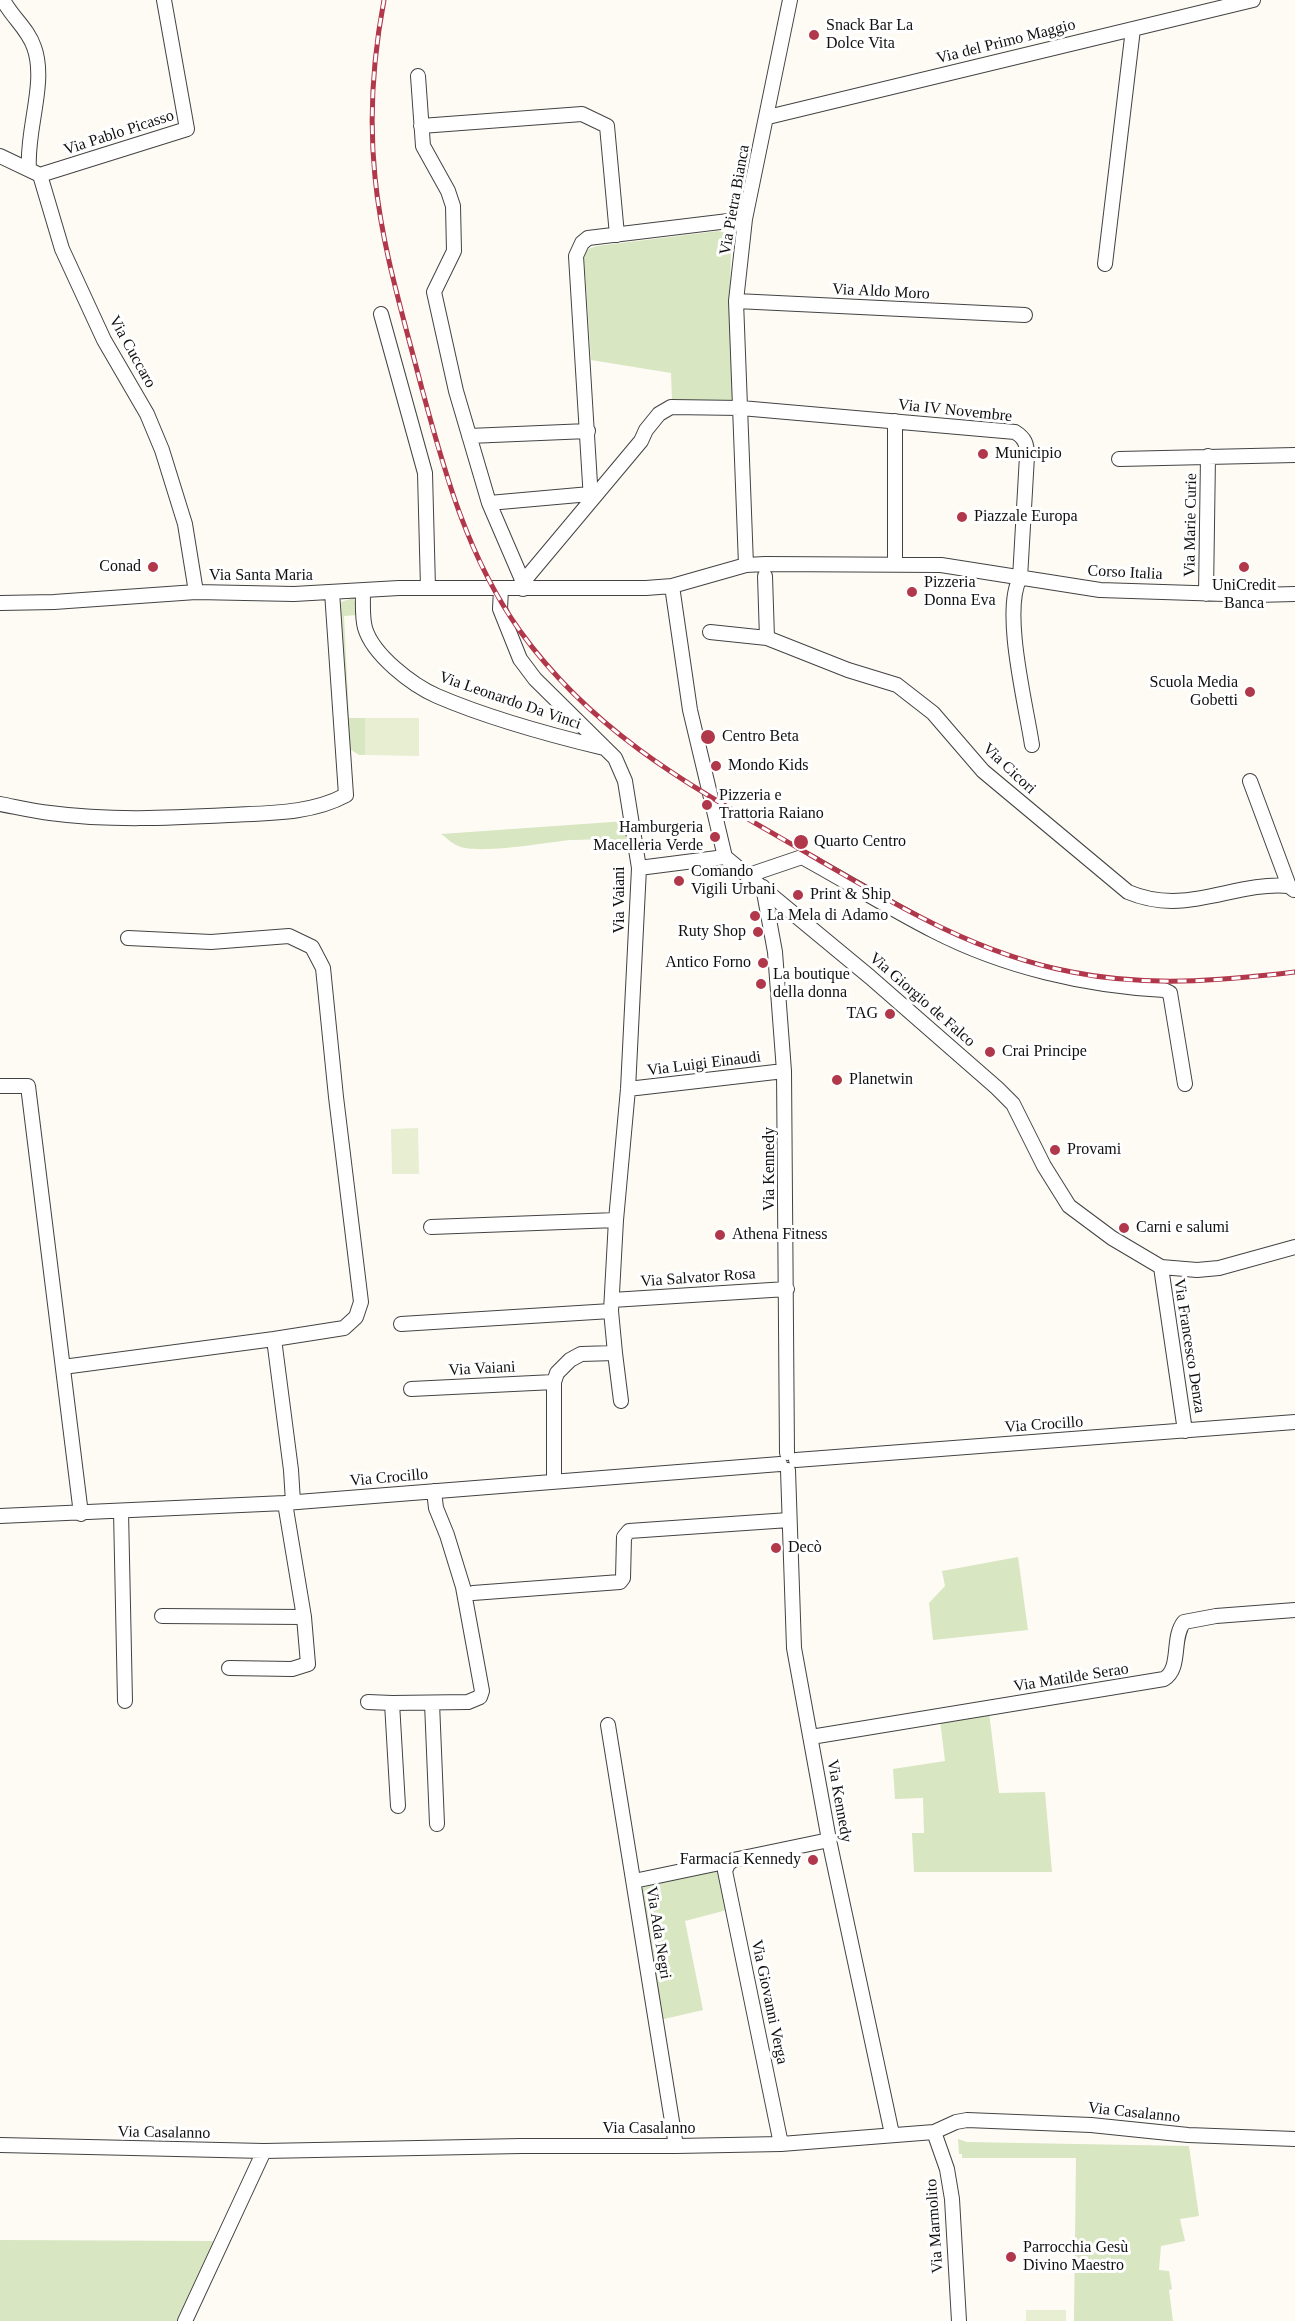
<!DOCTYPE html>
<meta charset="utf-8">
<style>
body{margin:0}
canvas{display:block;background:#fefbf5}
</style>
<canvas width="1295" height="2321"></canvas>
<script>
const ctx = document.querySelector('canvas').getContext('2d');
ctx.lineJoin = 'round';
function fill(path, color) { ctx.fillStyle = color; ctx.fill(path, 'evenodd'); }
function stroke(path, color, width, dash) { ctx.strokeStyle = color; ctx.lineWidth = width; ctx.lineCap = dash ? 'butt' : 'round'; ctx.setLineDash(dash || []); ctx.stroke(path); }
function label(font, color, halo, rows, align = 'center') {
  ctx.font = font + ' "Times New Roman",serif'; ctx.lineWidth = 6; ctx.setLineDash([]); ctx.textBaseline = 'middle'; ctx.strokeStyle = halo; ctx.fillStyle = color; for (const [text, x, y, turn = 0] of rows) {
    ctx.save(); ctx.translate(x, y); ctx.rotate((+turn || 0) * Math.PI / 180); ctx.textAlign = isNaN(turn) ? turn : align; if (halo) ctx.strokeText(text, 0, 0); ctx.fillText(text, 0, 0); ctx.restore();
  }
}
fill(new Path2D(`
 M718 231 727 233 731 243 730 300 733 401 672 400 671 373 591 360 584 257 588 249 597 246Z
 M353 598 359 609 357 615 344 616 349 718H365V755H359L351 750 348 740 340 609 341 602Z
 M626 821 627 842C608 839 590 839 571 840 547 842 475 856 456 845 451 843 446 837 441 834Z
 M1018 1557 1028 1630 933 1640 929 1603 945 1586 942 1571Z
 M989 1712 999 1793 1045 1792 1052 1872H914L912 1833H924L923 1798 895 1799 893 1769 945 1761 940 1720Z
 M711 1871H719L727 1910 685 1921 703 2010 660 2020 641 1888Z
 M958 2139 967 2142 1189 2146 1199 2216 1180 2219 1185 2241 1161 2246 1159 2270 1169 2271 1172 2289 1169 2290 1173 2321H1074L1076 2158H962V2154H959Z
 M0 2240 215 2241 179 2321H0Z`), '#d8e6c1');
fill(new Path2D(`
 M365 718H419V756L365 755Z
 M418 1128 419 1174H392L391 1129Z
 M1026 2310H1066V2321H1026Z`), '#e7eed2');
const minor = new Path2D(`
 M3 0C12 17 28 29 34 47 47 82 26 130 29 168
 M418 76 423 146 448 191 453 206 454 251 434 292 456 391 489 503 523 582
 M768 117 1253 0
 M421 126 582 114 607 126 617 235
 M0 156 40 175 62 249 104 340 147 414 162 450 185 524 196 592
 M40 175 187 129 164 0
 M1105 264 1133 29
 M736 301 1025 315
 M381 314 425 473 428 588
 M895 421V563
 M469 436 588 431
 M1119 459 1295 455
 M591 500 576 256 582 243 588 238 745 219
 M489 503 590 494
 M746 565 736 301 745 219 790 0
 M765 576 767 638
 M672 586 690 710 725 857 870 977 997 1088 1013 1104 1044 1166 1069 1206 1112 1238 1161 1267 1197 1270 1219 1268 1295 1247
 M501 589 500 609 520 659 535 679 615 758 625 781 639 868 628 1089 616 1220 611 1311 615 1353
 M523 589V582L641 441 646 430 659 414 671 407 741 408 1015 432C1025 438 1027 444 1027 456L1020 578C1002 611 1026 705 1032 745
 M363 591C363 603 362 617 365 628 373 655 412 685 437 696 488 718 550 735 604 748
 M1206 594 1208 456
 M0 603 54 602 196 592 294 594 399 588H646L672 586 746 565 765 564 941 565 1100 590 1256 595 1295 594
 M710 632 767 638 848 670 897 685 933 713 983 771 1128 892C1187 917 1233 881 1289 886
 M1250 781 1289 886 1294 890
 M0 804C16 807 33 811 50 813 109 821 170 818 229 815 268 813 311 814 346 795L332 592
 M639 868 725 857
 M749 875 802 857C846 881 889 908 934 931 1004 967 1086 986 1164 990L1170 993 1185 1084
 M763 887 775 952 784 1071 787 1453
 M128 938 211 942 289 936 312 947 323 968 336 1097 361 1302 356 1317 344 1328 274 1339 291 1470 293 1502
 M0 1086H28L81 1514
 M628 1089 784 1071
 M431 1227 616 1220
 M1161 1267 1185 1431
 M612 1300 787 1289
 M401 1324 611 1311
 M63 1367 274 1339
 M411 1389 554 1382
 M796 1460 1295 1422
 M788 1470 794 1648 829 1840 892 2134
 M554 1481V1382L557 1373 570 1360 581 1354 615 1353 621 1401
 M121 1511 125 1701
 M0 1516 285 1503 780 1464
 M473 1593 620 1582 623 1578 624 1537 629 1531 789 1520
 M162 1616 304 1617
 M229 1668 292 1669 308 1664 304 1617 285 1503
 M368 1702 392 1703
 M432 1703 437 1824
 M608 1725 676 2146
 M811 1737 1164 1679C1182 1668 1171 1638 1184 1622L1216 1616 1295 1610
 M398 1806 392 1703 468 1702 480 1697 482 1691 463 1587 447 1535 436 1508 434 1491
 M634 1881 720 1863 728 1864
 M934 2132 947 2169 952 2199 959 2321
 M781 2144 725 1871 728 1864 733 1860 829 1840
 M0 2145 264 2151 521 2146H676L781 2144 934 2132 956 2122 967 2120 1091 2125 1188 2135 1295 2139
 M185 2321 264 2151`);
stroke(minor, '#434343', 16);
stroke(minor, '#fff', 14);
const rail = new Path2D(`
 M384 0C373 58 369 119 375 177 382 249 404 319 422 389 445 474 468 558 520 631 598 739 700 791 812 856 894 904 976 954 1072 972 1146 987 1220 981 1295 972`);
stroke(rail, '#b1374b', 5);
stroke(rail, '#fff', 3, [9]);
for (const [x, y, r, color] of [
 [814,35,6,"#b1374b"],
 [983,454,6,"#b1374b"],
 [962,517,6,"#b1374b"],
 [153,567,6,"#b1374b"],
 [1244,567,6,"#b1374b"],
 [912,592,6,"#b1374b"],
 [1250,692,6,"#b1374b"],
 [708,737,8,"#b1374b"],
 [716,766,6,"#b1374b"],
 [707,805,6,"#b1374b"],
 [715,837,6,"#b1374b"],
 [801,842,8,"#b1374b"],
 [679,881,6,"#b1374b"],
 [798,895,6,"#b1374b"],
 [755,916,6,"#b1374b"],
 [758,932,6,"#b1374b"],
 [763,963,6,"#b1374b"],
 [761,984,6,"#b1374b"],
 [890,1014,6,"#b1374b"],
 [990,1052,6,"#b1374b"],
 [837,1080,6,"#b1374b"],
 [1055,1150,6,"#b1374b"],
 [1124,1228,6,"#b1374b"],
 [720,1235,6,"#b1374b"],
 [776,1548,6,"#b1374b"],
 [813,1860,6,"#b1374b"],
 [1011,2257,6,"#b1374b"]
]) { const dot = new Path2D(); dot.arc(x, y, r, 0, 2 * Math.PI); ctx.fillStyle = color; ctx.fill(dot); stroke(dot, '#fff', 2); }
label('16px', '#101010', '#fff', [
 ["Snack Bar La",826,26],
 ["Dolce Vita",826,44],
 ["Municipio",995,454],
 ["Piazzale Europa",974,517],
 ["Conad",141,567,"right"],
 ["Pizzeria",924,583],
 ["Donna Eva",924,601],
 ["UniCredit",1244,586,"center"],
 ["Banca",1244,604,"center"],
 ["Scuola Media",1238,683,"right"],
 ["Gobetti",1238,701,"right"],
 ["Centro Beta",722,737],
 ["Mondo Kids",728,766],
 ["Pizzeria e",719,796],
 ["Trattoria Raiano",719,814],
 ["Hamburgeria",703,828,"right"],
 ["Macelleria Verde",703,846,"right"],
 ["Quarto Centro",814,842],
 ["Comando",691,872],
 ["Vigili Urbani",691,890],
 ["Print & Ship",810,895],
 ["La Mela di Adamo",767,916],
 ["Ruty Shop",746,932,"right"],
 ["Antico Forno",751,963,"right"],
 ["La boutique",773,975],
 ["della donna",773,993],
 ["TAG",878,1014,"right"],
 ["Crai Principe",1002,1052],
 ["Planetwin",849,1080],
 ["Provami",1067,1150],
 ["Carni e salumi",1136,1228],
 ["Athena Fitness",732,1235],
 ["Decò",788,1548],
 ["Farmacia Kennedy",801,1860,"right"],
 ["Parrocchia Gesù",1023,2248],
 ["Divino Maestro",1023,2266]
], 'left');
label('16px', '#101010', '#fff', [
 ["Via del Primo Maggio",1006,42,-14],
 ["Via Pablo Picasso",119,133,-18],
 ["Via Pietra Bianca",735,200,-80],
 ["Via Aldo Moro",881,292,3],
 ["Via Cuccaro",132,352,61],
 ["Via IV Novembre",955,411,6],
 ["Via Marie Curie",1191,525,-89],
 ["Corso Italia",1125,573,3],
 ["Via Santa Maria",261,576],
 ["Via Leonardo Da Vinci",510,701,19],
 ["Via Cicori",1009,769,43],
 ["Via Vaiani",620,900,-90],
 ["Via Giorgio de Falco",922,1000,41],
 ["Via Luigi Einaudi",704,1064,-7],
 ["Via Kennedy",770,1169,-90],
 ["Via Salvator Rosa",698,1278,-4],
 ["Via Francesco Denza",1189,1346,81],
 ["Via Vaiani",482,1369,-3],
 ["Via Crocillo",1044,1425,-4],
 ["Via Crocillo",389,1478,-5],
 ["Via Matilde Serao",1071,1678,-9],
 ["Via Kennedy",839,1801,80],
 ["Via Ada Negri",658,1933,81],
 ["Via Giovanni Verga",769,2002,78],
 ["Via Casalanno",1134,2113,6],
 ["Via Casalanno",649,2129],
 ["Via Casalanno",164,2133,1],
 ["Via Marmolito",935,2226,-94]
]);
</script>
